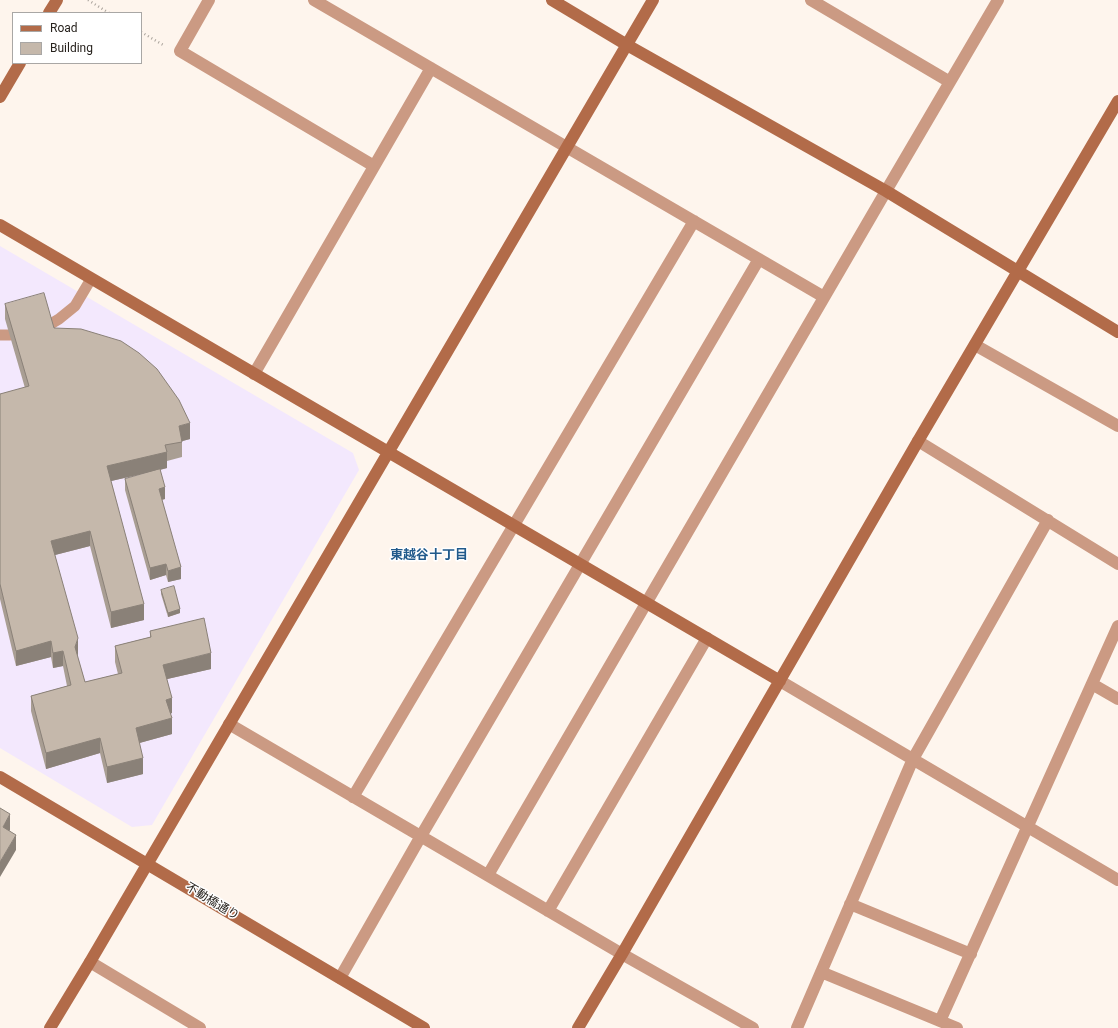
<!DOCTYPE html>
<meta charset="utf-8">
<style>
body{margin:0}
#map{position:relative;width:1118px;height:1028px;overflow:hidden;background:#fef5ed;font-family:Roboto,sans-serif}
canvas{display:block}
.legend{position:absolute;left:12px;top:12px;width:130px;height:52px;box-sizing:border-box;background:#fff;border:1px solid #a9a7a5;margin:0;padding:5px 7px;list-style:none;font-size:12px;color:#27221d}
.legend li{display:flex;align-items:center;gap:8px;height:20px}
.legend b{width:20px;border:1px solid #a9a7a5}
</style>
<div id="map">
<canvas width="1118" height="1028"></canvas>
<ul class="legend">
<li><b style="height:5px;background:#b26b49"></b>Road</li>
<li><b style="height:11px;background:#c5b8ab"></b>Building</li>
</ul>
</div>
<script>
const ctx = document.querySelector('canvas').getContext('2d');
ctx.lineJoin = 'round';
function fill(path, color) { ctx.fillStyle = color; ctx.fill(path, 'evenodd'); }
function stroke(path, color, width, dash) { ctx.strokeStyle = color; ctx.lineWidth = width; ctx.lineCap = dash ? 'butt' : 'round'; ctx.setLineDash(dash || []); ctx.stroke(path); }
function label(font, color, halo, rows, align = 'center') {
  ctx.font = font + ' Roboto,"Noto Sans JP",sans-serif'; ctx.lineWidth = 3; ctx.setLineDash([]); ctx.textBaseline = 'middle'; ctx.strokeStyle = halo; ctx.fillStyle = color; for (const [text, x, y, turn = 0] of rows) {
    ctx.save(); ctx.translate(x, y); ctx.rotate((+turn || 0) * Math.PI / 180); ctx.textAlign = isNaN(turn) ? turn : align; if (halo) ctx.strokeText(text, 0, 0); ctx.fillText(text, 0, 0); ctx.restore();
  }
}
fill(new Path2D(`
 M0 246 353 453 359 470 152 825 132 827 0 748Z`), '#f3e8fd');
stroke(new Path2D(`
 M88 0 109 13
 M141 32 165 46`), '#aaa39c', 2.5, [1, 3]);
stroke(new Path2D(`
 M49 325 59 319 75 306 91 279
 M0 335H10`), '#cb9a83', 11);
stroke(new Path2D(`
 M209 0 180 51 374 166
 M314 0 824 297
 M811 0 950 82
 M975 345 1118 426
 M254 374 431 68
 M918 441 1118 564
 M780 681 1118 880
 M1092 684 1118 699
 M229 724 622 954 753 1028
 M353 797 694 221
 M488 875 886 191 998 0
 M850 904 971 954
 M548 911 707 638
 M90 962 200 1028
 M821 972 957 1028
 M340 978 421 836 759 259
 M940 1021 1118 626
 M797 1028 913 759 1048 520`), '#cb9a83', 12);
stroke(new Path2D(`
 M552 0 627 45 886 191 1118 332
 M49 13 57 0
 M0 97 20 63
 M0 225C260 378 521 528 780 681
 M0 777 424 1028
 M50 1028 90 962 653 0
 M578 1028 622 954 918 441 1118 101`), '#b26b49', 12);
fill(new Path2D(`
 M5 304 54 328 190 439 182 441V457L167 461V468L160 470 165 499 162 500 181 579 168 582 166 575 150 580 125 490V479L155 471 111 481 144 620 111 628 90 546 55 555 78 654 77 655 85 682 118 674 115 662V646L150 637V631L211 669 167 679 172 713 170 714 172 734 139 743 143 774 107 783 100 753 46 769 31 711V696L67 686 63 666 53 668 51 657 16 666 0 599V394L25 388 5 319Z
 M161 590 180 613 168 617 161 594Z`), '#a99e93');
fill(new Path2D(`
 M190 423V439L179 442V426Z
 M167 452V468L107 482V466Z
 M165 487V499L159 500V489Z
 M90 531V546L51 556V541Z
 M166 564V575L150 580V568Z
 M181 567V579L168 582V571Z
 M144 604V620L111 628V612Z
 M180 609V613L168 617V613Z
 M78 638V654L75 662V647Z
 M51 641V657L16 666V651Z
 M63 651V666L53 668V653Z
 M211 653V669L163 680V665Z
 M172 698V713L166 715V700Z
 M172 718V734L136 744V728Z
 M100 738V753L46 769V753Z
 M143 758V774L107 783V767Z
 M10 814V830L3 842V827Z
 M16 835V850L0 877V862Z`), '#8a8178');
const building = new Path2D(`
 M44 293 54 328 81 329 121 341 139 353 157 369 179 400 190 423 179 426 182 442 165 445 167 452 107 466 144 604 111 612 90 531 51 541 78 638 75 647 85 682 122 673 115 646 151 637 150 631 204 618 211 653 163 665 172 698 166 700 172 718 136 728 143 758 107 767 100 738 46 753 31 696 71 685 63 651 53 653 51 641 16 651 0 584V394L29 386 5 304Z
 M160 469 165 487 159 489 181 567 168 571 166 564 150 568 125 479Z
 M174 586 180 609 168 613 161 590Z
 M0 808 10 814 3 827 16 835 0 862Z`);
fill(building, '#c5b8ab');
stroke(building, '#8a8178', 1);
label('12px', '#27221d', '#fff', [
 ["不動橋通り",212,902,31]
]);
label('bold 13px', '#215a8b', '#fff', [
 ["東越谷十丁目",429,556]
]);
</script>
